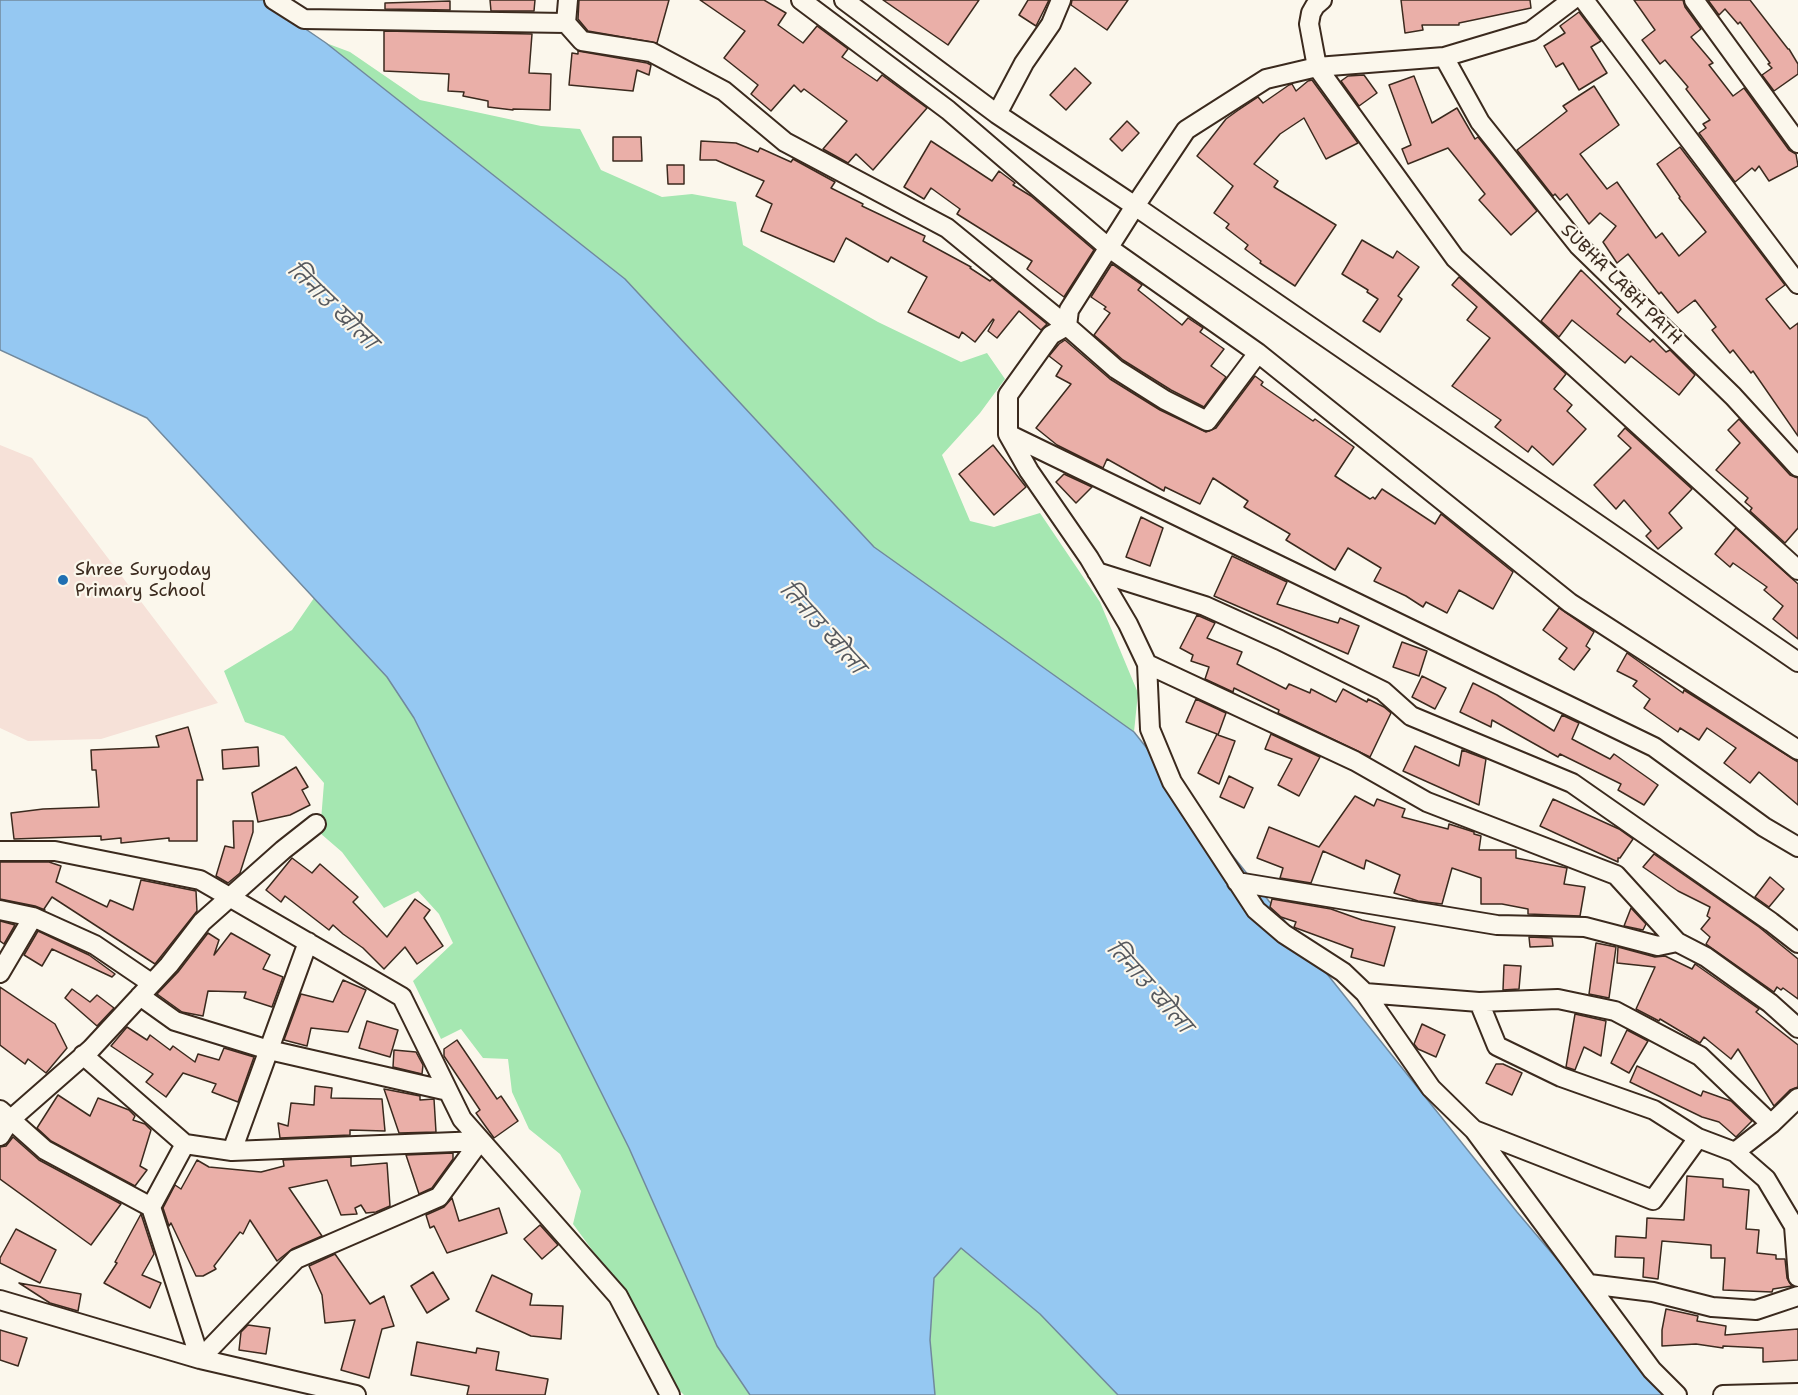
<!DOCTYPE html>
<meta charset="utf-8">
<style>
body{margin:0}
canvas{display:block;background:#fbf7ec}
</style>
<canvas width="1798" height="1395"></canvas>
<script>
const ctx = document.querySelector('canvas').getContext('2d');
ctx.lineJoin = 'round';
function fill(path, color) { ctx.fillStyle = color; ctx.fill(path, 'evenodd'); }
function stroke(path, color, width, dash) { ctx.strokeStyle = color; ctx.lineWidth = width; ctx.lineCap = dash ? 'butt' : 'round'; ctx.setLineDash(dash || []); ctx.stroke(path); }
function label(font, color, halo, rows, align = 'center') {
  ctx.font = font + ' "Shantell Sans","Playpen Sans Deva",sans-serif'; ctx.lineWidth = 4.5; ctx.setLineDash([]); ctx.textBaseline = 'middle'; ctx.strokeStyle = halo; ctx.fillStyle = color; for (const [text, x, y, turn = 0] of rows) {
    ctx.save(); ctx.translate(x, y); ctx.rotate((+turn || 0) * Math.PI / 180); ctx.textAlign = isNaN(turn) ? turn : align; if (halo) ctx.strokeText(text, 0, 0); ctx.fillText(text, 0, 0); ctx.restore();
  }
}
fill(new Path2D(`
 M0 445 32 458 218 703 101 739 28 741 0 728Z`), '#f6e1d8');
fill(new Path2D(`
 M326 43 350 52 420 100 541 126 580 129 601 170 662 197 692 194 736 202 743 245 878 322 961 362 987 353 1005 379 980 413 942 455 970 521 994 527 1040 513 1100 602 1138 693 1134 732 874 547 625 279Z
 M314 598 387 677 414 718 629 1148 717 1346 750 1395H684L675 1386 640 1315 573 1224 581 1191 560 1154 529 1129 512 1092 508 1059 483 1058 461 1029 441 1039 413 981 453 943 439 914 418 891 384 908 342 852 320 833 324 783 284 736 245 722 224 671 292 630Z
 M961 1248 1040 1314 1118 1395H935L930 1340 934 1278Z`), '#a5e7b1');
const water = new Path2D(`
 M0 0H263L326 43 625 279 874 547 1134 732 1517 1212 1672 1395H1118L1040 1314 961 1248 934 1278 930 1340 935 1395H750L717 1346 629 1148 414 718 387 677 147 418 0 350Z`);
fill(water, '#95c8f2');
stroke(water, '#71899d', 1.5);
const building = new Path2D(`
 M490 0H535L534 11H491Z
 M579 0H669L657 43 588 31 578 19Z
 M700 0H764L786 13 778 25 803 43 817 26 848 49 842 57 877 81 882 75 927 108 873 170 856 154 848 163 823 149 847 121 804 89 801 92 794 85 771 111 751 94 758 85 724 58 745 31Z
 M883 0H979L948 45Z
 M1028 0H1049L1036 26 1019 15Z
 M1072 0H1128L1107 30 1071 5Z
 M1401 0H1530L1531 8 1459 23V25H1422L1423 30 1405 33Z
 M1634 0H1683L1685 7 1701 29 1691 37 1713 63 1709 65 1733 96 1744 88 1789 150 1796 154 1798 166 1769 181 1759 166 1755 171 1752 168 1735 182 1699 133 1706 128 1703 124 1710 120 1686 89 1688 87 1665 60 1660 64 1642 40 1655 30Z
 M1708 0H1750L1788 49H1789L1798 64V74L1774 91 1762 75 1772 68 1768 64 1770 63 1740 22 1738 24 1725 9 1719 15Z
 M450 1V10L385 9V3Z
 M1579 12 1601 41 1591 47 1607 73 1579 90 1563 63 1556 67 1544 46 1565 33 1560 26Z
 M384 31 532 34 529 73 551 74 550 110 513 109V110L488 107V101L463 96 464 92 448 91 449 74 384 71Z
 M578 51 647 63 651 65 649 75 637 70 633 91 569 85 572 53 578 54Z
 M1075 68 1091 83 1066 110 1050 95Z
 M1364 75 1377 93 1359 106 1341 81 1348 76Z
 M1414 76 1432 123 1457 108 1475 139 1478 137 1537 211 1511 235 1479 200 1485 194 1448 148 1408 164 1402 149 1411 145 1389 85Z
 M1312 80 1358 143 1326 159 1304 118 1280 134 1254 164 1278 181 1274 187 1336 225 1295 286 1260 263 1261 261 1245 249 1248 245 1226 228 1229 224 1214 213 1233 186 1197 156 1226 119 1237 111 1258 97 1263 103 1289 85 1292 84 1296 91 1308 81Z
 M1594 86 1619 125 1580 154 1607 189 1617 182 1656 238 1662 233 1679 256 1706 232 1679 198 1680 197 1657 164 1680 147 1785 285 1766 299 1790 329 1798 323V436L1753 371 1751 373 1733 350 1730 353 1712 330 1716 327 1695 300 1678 313 1661 292 1659 294 1628 254 1617 263 1603 242 1616 226 1600 213 1589 224 1567 194 1560 200 1555 194 1553 196 1517 150 1567 111 1563 106Z
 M1127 121 1139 133 1122 151 1110 139Z
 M613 137H641L642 161H613Z
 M701 141 736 143 758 152 760 148 791 162 793 159 835 182 831 188 863 204 862 206 925 236 923 241 971 267 970 268 990 281 992 279 1047 324 1041 330 1019 311 997 338 988 331 994 320 993 319 975 342 962 332 959 338 908 312 927 277 891 257 888 262 846 238 834 262 761 231 772 204 756 196 764 181 716 160H700Z
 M931 141 992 181 999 171 1015 183 1013 185 1031 196 1094 250 1064 297 1027 269 1032 261 957 214 960 209 931 188 924 199 904 187Z
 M667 165H684V184H668Z
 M1362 240 1393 258 1397 251 1419 267 1398 296 1402 299 1380 332 1363 321 1378 299 1367 292 1368 290 1342 274Z
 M1112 264 1142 285 1138 290 1182 325 1188 318 1203 328 1200 332 1224 349 1211 366 1226 377 1204 407 1171 390 1123 360 1094 335 1110 313 1104 309 1106 307 1091 297Z
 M1581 270 1621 309 1617 314 1650 342 1653 339 1666 352 1670 350 1695 375 1679 395 1631 356 1625 363 1572 320 1559 337 1541 321Z
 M1459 277 1566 374 1554 389 1572 405 1567 411 1586 429 1553 465 1532 446 1528 452 1495 427 1501 420 1452 386 1490 338 1467 320 1477 307 1452 285Z
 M1065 340 1110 379 1160 410 1206 432 1216 428 1255 376 1263 382 1261 385 1313 421 1315 419 1354 447 1335 476 1370 499 1373 497 1375 499 1382 489 1435 524 1441 514 1513 572 1493 609 1459 590 1447 613 1426 602 1423 607 1406 596 1374 581 1381 568 1348 548 1335 570 1286 540 1290 534 1244 507 1248 501 1213 478 1200 504 1165 487 1164 491 1107 459 1103 468 1057 445 1036 428 1071 384 1056 376 1062 366 1049 356 1059 344Z
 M1739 419 1790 475 1798 478V528L1785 543 1750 511 1752 508 1745 502 1748 498 1716 470 1740 443 1728 430Z
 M1625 428 1692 489 1669 513 1682 528 1658 549 1646 536 1651 531 1624 500 1616 509 1594 485 1631 448 1618 436Z
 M993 445 1026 487 994 515 959 474Z
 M1064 474 1092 487 1076 503 1056 482Z
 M1141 517 1163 528 1150 566 1126 557Z
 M1736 528 1798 584V639L1773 619 1783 606 1764 590 1767 587 1733 563 1730 567 1715 554Z
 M1232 556 1287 582 1277 604 1338 623 1340 618 1359 626 1348 654 1214 596Z
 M1559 608 1594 632 1586 646 1590 649 1574 670 1559 659 1567 648 1543 630Z
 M1197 615 1215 623 1207 638 1242 652 1237 664 1286 689 1289 684 1310 693 1311 689 1336 702 1343 689 1367 702 1368 699 1384 707 1391 713 1370 757 1278 713 1279 710 1234 688 1233 692 1205 679 1209 667 1191 661 1193 655 1180 648Z
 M1402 642 1427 651 1419 676 1393 667Z
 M1627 653 1683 693 1684 690 1798 762V805L1759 772 1750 783 1724 763 1736 748 1707 728 1699 740 1680 728 1678 732 1644 708 1650 699 1633 686 1637 681 1617 671Z
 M1422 676 1446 688 1435 709 1412 697Z
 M1473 683 1497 695 1554 731 1562 715 1579 723 1572 739 1610 759 1614 754 1658 785 1644 805 1618 790 1621 784 1560 754 1558 757 1492 720 1491 727 1460 712Z
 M1196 699 1226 713 1218 735 1235 741 1219 784 1198 773 1217 734 1186 722Z
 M188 727 203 780H197V841H169V838L121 843V838L101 840V836L14 839 11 813 43 809 99 807 96 770H92L91 750 159 747 156 736Z
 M1271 734 1320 757 1299 796 1278 785 1292 759 1265 749Z
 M1415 746 1459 766 1462 750 1486 759 1479 805 1403 771Z
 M258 747 259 766 223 769 222 750Z
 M296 767 308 787 302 790 310 805 290 815 258 822 252 793Z
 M1229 776 1253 788 1244 808 1220 797Z
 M1355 796 1374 806 1377 799 1405 809 1402 817 1448 829 1449 824 1474 832V834L1481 836 1479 850H1516V858L1567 868 1564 884 1585 887 1580 916 1528 914V909L1502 904H1481V878L1452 868 1442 904 1418 901 1394 893 1400 875 1366 860 1364 869 1323 851 1311 883 1280 878 1283 868 1257 858 1269 827 1319 847Z
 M1553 799 1619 829 1633 839 1620 858H1618V862L1540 826Z
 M233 821H253V832L240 873 228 883 216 876 225 846 234 848Z
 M1654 854 1759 927 1798 959V999L1783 988 1781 990 1777 987 1774 992 1706 944 1710 937 1701 929 1710 918 1707 916 1710 907 1678 891 1643 867Z
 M292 858 312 873 320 864 358 897 353 902 387 937 415 899 430 910 424 918 443 946 417 964 405 947 384 969 363 948 343 934 333 925 329 930 285 896 281 902 266 890Z
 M0 862H49L61 866 56 882 107 907 110 900 133 910 141 880 196 891 197 911 155 964 52 897 44 909 45 910 35 906 0 899Z
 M1770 877 1784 889 1769 907 1755 897Z
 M1272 899 1331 909 1362 920 1395 927 1384 966 1351 957 1353 949 1296 928 1294 927 1296 922 1281 917 1270 907Z
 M1631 908 1646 924 1643 930 1624 926Z
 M0 921 15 925 4 944 0 941Z
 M38 931 89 955 115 974 112 977 52 949 42 966 24 955Z
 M208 933 219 940 214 955 231 933 270 955 263 969 283 977 272 1007 244 998 246 992 208 991 203 1016 182 1012 157 994 178 972Z
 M1529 937 1552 938 1553 946 1530 947Z
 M1596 943 1616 947 1609 998 1589 994Z
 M1618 947 1655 957 1665 956 1692 969 1695 964 1759 1009 1756 1012 1798 1045V1087L1790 1090 1774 1106 1738 1049 1731 1059 1704 1037 1700 1043 1660 1019 1659 1021 1636 1009 1655 967 1617 963Z
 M1504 965 1521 966 1519 989 1503 990Z
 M343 980 366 990 348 1032 311 1028 307 1046 284 1040 301 994 333 1002Z
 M0 987 55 1024 67 1048 46 1073 28 1059 25 1064 0 1045Z
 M72 989 90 1002 97 995 114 1008 97 1026 65 998Z
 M1575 1014 1606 1021 1601 1056 1584 1047 1575 1070 1566 1067Z
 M367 1021 398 1030 390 1057 359 1048Z
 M1422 1024 1445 1035 1436 1057 1418 1049 1414 1044Z
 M127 1027 147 1040 150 1035 170 1050 173 1046 195 1062 198 1054 219 1060 224 1048 254 1057 238 1102 212 1092 216 1084 183 1073 166 1097 146 1082 153 1074 111 1046Z
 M1627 1030 1648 1041 1629 1073 1611 1063Z
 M457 1040 497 1099 501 1096 518 1121 494 1138 476 1113 480 1110 444 1056V1049Z
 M394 1050 416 1052 423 1065 422 1074 393 1067Z
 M1496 1064H1503L1522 1073 1512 1095 1486 1083Z
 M1637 1066 1701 1096 1703 1091 1731 1101 1752 1121 1736 1137 1719 1122 1702 1117 1630 1082Z
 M315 1086 332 1088 331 1098 382 1099 385 1131 350 1130V1135L280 1138 278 1123 288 1126 291 1103 314 1105Z
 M384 1089 420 1096V1100L434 1099 436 1132 399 1133Z
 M58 1095 90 1116 98 1098 129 1110 135 1116 133 1120 145 1124 151 1130 140 1166 147 1170 135 1186 51 1141 37 1128Z
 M13 1137 39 1160 121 1204 91 1245 0 1179V1147L6 1146Z
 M453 1153V1159L432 1188 419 1194 406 1155Z
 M351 1157V1166L387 1163 390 1206 376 1212 366 1213 361 1205 355 1208 357 1214 341 1215 327 1180 289 1188 322 1236 292 1249 277 1261 250 1220 243 1234 240 1232 214 1266 216 1269 203 1276H196L171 1223 169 1226 163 1208 175 1185 181 1189 197 1160 209 1167 261 1172 284 1166 283 1160Z
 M1687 1176 1723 1179V1187L1749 1190 1746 1229 1759 1230 1757 1253 1776 1255V1259H1785L1787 1278 1792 1286 1773 1289 1772 1292 1723 1290 1725 1258H1711V1245L1662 1241 1658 1279 1643 1277 1644 1258 1615 1257 1616 1236 1646 1238 1647 1218 1684 1220Z
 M452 1198 459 1221 499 1208 507 1233 447 1253 434 1226 430 1228 426 1215 444 1207Z
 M141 1214 154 1254 142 1275 161 1283 150 1308 104 1283 117 1263 115 1262Z
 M540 1225 558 1245 542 1259 524 1239Z
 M16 1229 56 1250 40 1283 0 1263V1258Z
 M335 1254 370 1304 384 1296 394 1326 382 1329 369 1378 341 1370 355 1320 325 1323 322 1295 309 1266Z
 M433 1272 449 1299 427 1313 411 1286Z
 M492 1275 532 1294 530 1305 563 1306 561 1339 531 1336 476 1311Z
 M19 1283 81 1294 78 1311 50 1303Z
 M1666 1309 1698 1316 1697 1321 1726 1326 1725 1335 1798 1329V1360L1763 1362V1348L1723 1346V1348L1696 1344 1662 1346V1330Z
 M248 1325 270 1328 266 1354 239 1350 241 1332Z
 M0 1330 27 1338 18 1366 0 1360Z
 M417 1342 476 1353 477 1348 499 1352 496 1370 548 1379 545 1395H467L469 1386 411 1375Z`);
fill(building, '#eaafa8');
stroke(building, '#3b2a1e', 1.5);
const minor = new Path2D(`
 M274 0 304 19 566 23 582 41 651 52 724 91 785 142 947 228 1067 326 1069 310 1135 206 1798 662
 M801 0 948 110 1109 248 1258 353 1570 603 1798 750
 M844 0 997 114 1135 206 1186 130 1266 79 1317 67 1444 57 1531 31 1572 0
 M1322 0 1315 6 1311 13 1309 24 1317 67 1455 258 1798 570
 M1584 0 1798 284
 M1694 0 1798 143
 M566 23 568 0
 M1444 57 1480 122 1578 245 1733 396 1798 467
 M997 114 1024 63 1051 24 1061 0
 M1258 353 1207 421 1165 400 1116 369 1067 326 1051 335 1008 395V434L1029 471 1089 558 1128 624 1147 664 1355 761 1427 802 1616 875 1677 942 1706 957 1770 1003 1798 1028
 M1008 434 1654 747 1764 827 1798 847
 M1097 572 1205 606 1280 640 1383 691 1411 716 1572 783 1771 922 1798 943
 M1147 664 1150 729 1172 782 1256 910 1284 934 1343 972 1365 993 1431 1088 1474 1130 1653 1200 1698 1138 1735 1152 1771 1124 1798 1098
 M0 851H55L200 880 402 997 462 1119 618 1296 670 1395
 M1237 882 1497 925 1585 927 1658 946 1677 942
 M0 910 33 917 95 945 151 983
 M0 973 33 917
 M1365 993 1479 1002 1558 999 1615 1011 1700 1056 1771 1124
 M140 996 175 1021 269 1050 448 1091
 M1479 1002 1497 1046 1561 1077 1654 1110 1698 1138
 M83 1055 185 1144 232 1151 480 1141
 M0 1110 45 1150 151 1207 200 1359
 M1474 1130 1652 1370 1677 1395
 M0 1136 10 1120 91 1049 169 965 202 922 283 850 316 824
 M232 1151 308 942
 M1735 1152 1766 1179 1794 1226 1798 1277
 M151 1207 185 1144
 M1589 1284 1653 1292 1712 1307 1756 1310 1798 1296
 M0 1300 200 1359 356 1395
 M200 1359 296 1259 439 1197 480 1141
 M1723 1395 1798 1393`);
stroke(minor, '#3b2a1e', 22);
stroke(minor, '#fbf7ec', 18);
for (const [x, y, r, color] of [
 [63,580,6,"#1f6fb2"]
]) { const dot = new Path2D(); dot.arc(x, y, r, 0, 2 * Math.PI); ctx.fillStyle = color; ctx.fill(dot); stroke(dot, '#fbf7ec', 2); }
label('18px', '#3b2a1e', '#fbf7ec', [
 ["SUBHA LABH PATH",1621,285,45]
]);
label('18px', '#3b2a1e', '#fbf7ec', [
 ["Shree Suryoday",75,570],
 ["Primary School",75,591]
], 'left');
label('italic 20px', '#56595e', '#fbf7ec', [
 ["तिनाउ खोला",331,307,44],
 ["तिनाउ खोला",821,629,48],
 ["तिनाउ खोला",1148,988,48]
]);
</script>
